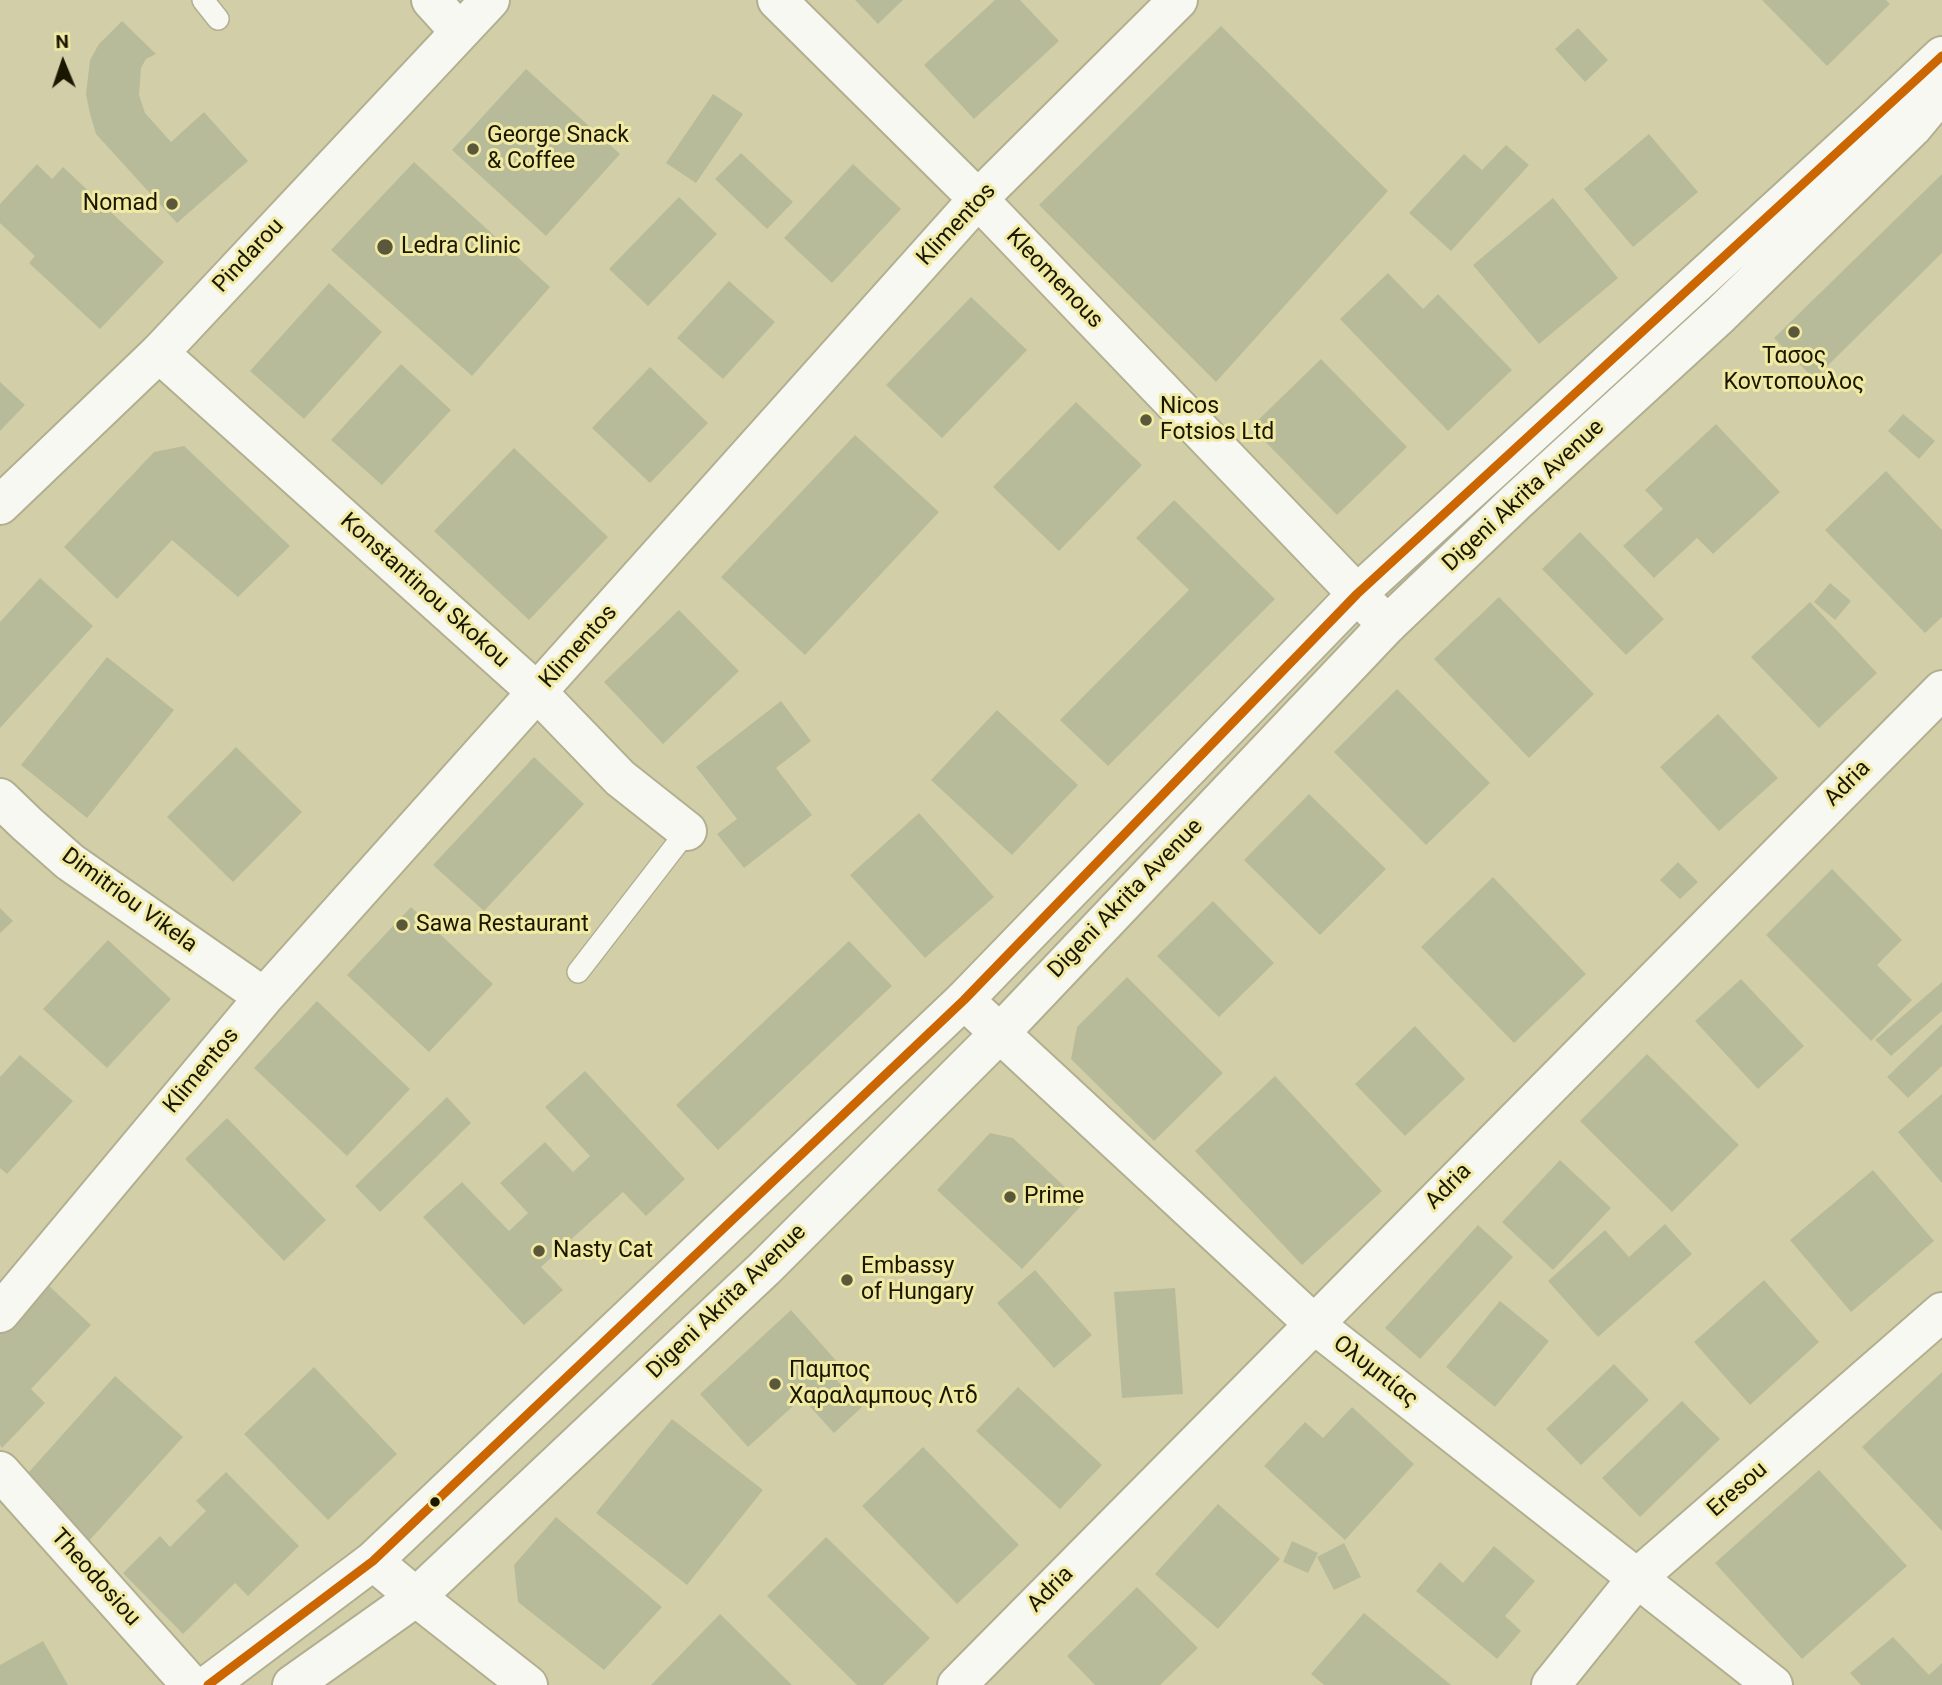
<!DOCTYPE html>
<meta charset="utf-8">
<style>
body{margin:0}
#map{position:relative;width:1942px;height:1685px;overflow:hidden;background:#d2cfa8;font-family:Roboto,sans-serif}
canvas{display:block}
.north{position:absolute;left:28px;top:28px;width:70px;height:70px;-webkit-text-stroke:5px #f1eaa4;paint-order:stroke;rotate:358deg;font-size:19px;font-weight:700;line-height:28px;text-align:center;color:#1a1700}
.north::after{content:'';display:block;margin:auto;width:24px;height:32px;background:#1a1700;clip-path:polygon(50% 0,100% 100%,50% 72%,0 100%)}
</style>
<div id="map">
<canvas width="1942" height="1685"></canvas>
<div class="north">N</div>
</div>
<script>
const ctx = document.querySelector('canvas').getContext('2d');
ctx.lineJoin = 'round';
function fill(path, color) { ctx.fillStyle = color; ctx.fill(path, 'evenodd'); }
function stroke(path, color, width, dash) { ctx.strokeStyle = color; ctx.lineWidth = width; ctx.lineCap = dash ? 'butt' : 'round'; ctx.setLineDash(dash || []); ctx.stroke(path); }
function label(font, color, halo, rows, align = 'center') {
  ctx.font = font + ' Roboto,sans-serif'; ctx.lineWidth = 6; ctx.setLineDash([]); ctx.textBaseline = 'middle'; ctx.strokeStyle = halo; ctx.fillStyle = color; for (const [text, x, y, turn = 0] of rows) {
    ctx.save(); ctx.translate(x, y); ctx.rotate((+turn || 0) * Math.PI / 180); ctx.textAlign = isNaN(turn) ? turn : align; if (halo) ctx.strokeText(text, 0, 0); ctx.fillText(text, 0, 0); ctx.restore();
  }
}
fill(new Path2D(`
 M855 0H903L878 24Z
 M995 0H1020L1059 41 974 119 924 65Z
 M1762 0H1886L1890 4 1827 66Z
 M122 21 156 54 146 59 141 68 139 95 145 113 171 142 204 112 248 161 177 223 96 134 90 114 86 94 90 60 99 44Z
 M1221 26 1388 191 1216 382 1039 205Z
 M1578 28 1608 60 1585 82 1555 49Z
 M526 69 620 154 546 236 452 150Z
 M713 94 743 114 696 183 666 163Z
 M1649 134 1698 192 1633 247 1584 189Z
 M1506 145 1529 165 1451 251 1409 213 1464 154 1482 170Z
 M741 153 793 202 767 229 715 179Z
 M414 162 550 287 472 376 331 250Z
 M37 164 52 179 63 167 164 262 100 329 29 263 35 256 0 223V204Z
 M853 164 901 209 832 283 784 238Z
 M1942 174V253L1814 379 1774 338Z
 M679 197 717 234 648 306 609 269Z
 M1553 198 1618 278 1539 344 1473 265Z
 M1388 273 1423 309 1438 294 1512 370 1448 431 1340 319Z
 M729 281 775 322 723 379 677 338Z
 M329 283 382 332 304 419 250 371Z
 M971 297 1027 350 942 438 886 385Z
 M1321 359 1407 447 1337 515 1251 427Z
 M401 364 451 410 382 485 331 440Z
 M650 367 708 423 650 483 592 428Z
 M0 382 25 405 0 431Z
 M1076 402 1142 465 1059 551 993 487Z
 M1903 414 1935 441 1919 459 1888 431Z
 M1716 424 1780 492 1713 554 1697 538 1654 578 1623 546 1663 509 1645 490Z
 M855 435 939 512 805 655 721 577Z
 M184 446 290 546 238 597 172 540 117 599 64 547 154 452Z
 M514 448 608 537 529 620 434 531Z
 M1886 471 1942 530V617L1925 633 1825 530Z
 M1174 500 1275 599 1108 766 1060 720 1189 590 1136 538Z
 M1580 532 1664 619 1626 655 1542 569Z
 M40 578 93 626 0 728V622Z
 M1830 583 1851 601 1835 620 1814 602Z
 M1499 597 1594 694 1529 758 1434 659Z
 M1810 602 1877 673 1819 728 1751 657Z
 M679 610 739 671 663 744 604 682Z
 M107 657 174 710 87 818 21 765Z
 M1397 689 1490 783 1426 845 1334 752Z
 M781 701 811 741 776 768 812 815 744 868 717 834 737 819 696 767Z
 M997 710 1078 785 1012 855 931 780Z
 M1718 714 1778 778 1719 831 1660 767Z
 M236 747 302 812 233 882 167 817Z
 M534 757 584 804 484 911 433 865Z
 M1309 794 1386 869 1320 935 1244 860Z
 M919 813 994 897 925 958 850 875Z
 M1678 862 1698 882 1680 899 1660 880Z
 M1832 869 1902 940 1877 965 1912 1000 1871 1041 1766 935Z
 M1493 877 1586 974 1514 1043 1421 947Z
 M1213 901 1274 963 1219 1017 1157 956Z
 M411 907 493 984 429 1052 347 975Z
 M0 908 13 921 0 933Z
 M108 940 171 999 107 1068 43 1009Z
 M849 941 892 986 718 1150 676 1105Z
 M1127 977 1223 1073 1154 1141 1071 1059 1077 1027Z
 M1741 979 1804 1046 1758 1089 1695 1021Z
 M1942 982V1011L1891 1056 1875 1040Z
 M317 1001 410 1089 347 1156 254 1068Z
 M1942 1024V1066L1908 1098 1887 1077Z
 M1415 1026 1465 1079 1405 1136 1355 1084Z
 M1647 1054 1739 1145 1672 1212 1580 1121Z
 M20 1055 73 1101 7 1174 0 1168V1077Z
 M585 1071 685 1179 646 1216 623 1192 541 1267 563 1290 524 1325 423 1217 462 1182 509 1231 528 1213 500 1183 545 1142 573 1172 590 1156 545 1107Z
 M1275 1076 1382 1191 1302 1265 1195 1151Z
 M1942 1094V1183L1898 1132Z
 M447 1097 471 1123 380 1212 355 1186Z
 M227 1118 326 1220 284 1261 185 1159Z
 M990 1133 1013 1138 1083 1204 1022 1269 937 1190Z
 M1560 1160 1611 1208 1553 1270 1502 1222Z
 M1873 1170 1934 1241 1851 1312 1790 1240Z
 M1665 1224 1692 1254 1598 1337 1548 1281 1605 1230 1629 1257Z
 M1478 1225 1513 1257 1420 1359 1385 1328Z
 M1035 1270 1092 1335 1054 1368 997 1303Z
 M1764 1280 1819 1342 1750 1405 1694 1342Z
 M47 1284 91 1325 31 1389 45 1403 2 1448 0 1445V1334Z
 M1175 1288 1183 1394 1122 1398 1114 1292Z
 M1500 1301 1549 1341 1495 1407 1446 1367Z
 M791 1310 840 1365 830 1373 862 1407 834 1433 802 1398 748 1447 700 1394Z
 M1614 1364 1649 1400 1581 1465 1546 1429Z
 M314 1367 397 1454 328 1520 244 1434Z
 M1942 1372V1531L1862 1447Z
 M115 1376 183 1437 88 1542 20 1482Z
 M1018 1387 1102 1465 1060 1509 976 1431Z
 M1682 1401 1720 1439 1640 1517 1602 1478Z
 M1352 1407 1414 1464 1345 1540 1264 1466 1305 1422 1323 1438Z
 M672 1419 763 1490 687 1585 596 1513Z
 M923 1447 1019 1545 957 1604 862 1506Z
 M1819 1470 1907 1566 1802 1659 1715 1563Z
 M226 1472 299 1546 248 1596 235 1583 183 1634 123 1573 160 1536 170 1547 206 1511 196 1501Z
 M1218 1504 1280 1559 1218 1629 1155 1574Z
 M556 1517 662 1607 604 1670 518 1602 514 1565Z
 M826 1537 930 1638 883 1685H857L767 1596Z
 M1292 1541 1318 1553 1308 1573 1283 1562Z
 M1344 1543 1361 1577 1334 1590 1317 1557Z
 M1494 1546 1535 1581 1505 1616 1521 1631 1497 1659 1416 1591 1440 1562 1463 1583Z
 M1137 1587 1198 1648 1160 1685H1095L1067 1656Z
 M1364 1613 1451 1685H1324L1311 1674Z
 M720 1614 792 1685H651Z
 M1893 1637 1929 1675 1942 1663V1685H1861L1850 1673Z
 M43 1641 68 1685H0V1665Z`), '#b7bb9a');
const lane = new Path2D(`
 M203 0 218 19
 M578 972 687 831`);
const street = new Path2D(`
 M431 0 459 31
 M777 0 978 199 1387 625
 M159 353 538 693 620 778 687 831
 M0 798 27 824 70 862 264 997
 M964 1000 1314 1324 1773 1685
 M0 1313 264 997 978 199 1178 0
 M0 1471 191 1685
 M373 1561 416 1597
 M957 1685 1942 690
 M1551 1685 1638 1577 1942 1312`);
const secondary = new Path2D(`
 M0 505 159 353 490 0
 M416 1597 528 1685`);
const primary = new Path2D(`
 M208 1685 373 1561 964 1000 1357 594 1870 124 1942 56
 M292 1685 416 1597 765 1268 999 1034 1387 625 1517 501 1720 315 1912 128 1942 92`);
stroke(lane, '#b2af90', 24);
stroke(street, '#b2af90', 42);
stroke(secondary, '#b2af90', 42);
stroke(primary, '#b2af90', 42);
stroke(lane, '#f8f8f2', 21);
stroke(street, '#f8f8f2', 38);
stroke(secondary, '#f8f8f2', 38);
stroke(primary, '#f8f8f2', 38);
stroke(new Path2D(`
 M208 1685 373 1561 964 1000 1357 594 1942 56`), '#c60', 9);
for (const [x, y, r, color] of [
 [473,149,7,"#5a573b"],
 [172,204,7,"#5a573b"],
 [385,247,9,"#5a573b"],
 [1794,332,7,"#5a573b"],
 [1146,420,7,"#5a573b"],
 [402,925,7,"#5a573b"],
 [1010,1197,7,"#5a573b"],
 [539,1251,7,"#5a573b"],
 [847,1280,7,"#5a573b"],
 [775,1384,7,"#5a573b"],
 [435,1502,6,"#1a1700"]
]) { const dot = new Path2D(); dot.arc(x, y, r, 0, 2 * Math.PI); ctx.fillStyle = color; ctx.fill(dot); stroke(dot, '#f1eaa4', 2.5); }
label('23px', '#1a1700', '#f1eaa4', [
 ["George Snack",487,136],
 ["& Coffee",487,162],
 ["Nomad",158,204,"right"],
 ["Ledra Clinic",401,247],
 ["Τασος",1794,357,"center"],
 ["Κοντοπουλος",1794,383,"center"],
 ["Nicos",1160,407],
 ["Fotsios Ltd",1160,433],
 ["Sawa Restaurant",416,925],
 ["Prime",1024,1197],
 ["Nasty Cat",553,1251],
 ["Embassy",861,1267],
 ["of Hungary",861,1293],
 ["Παμπος",789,1371],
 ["Χαραλαμπους Λτδ",789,1397]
], 'left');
label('23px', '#1a1700', '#f1eaa4', [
 ["Klimentos",957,225,-47],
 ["Pindarou",249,256,-47],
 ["Kleomenous",1054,279,46],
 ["Digeni Akrita Avenue",1524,496,-43],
 ["Konstantinou Skokou",424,591,42],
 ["Klimentos",579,647,-48],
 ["Adria",1848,784,-45],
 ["Digeni Akrita Avenue",1126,899,-46],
 ["Dimitriou Vikela",129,901,36],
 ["Klimentos",202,1071,-50],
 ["Adria",1449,1187,-45],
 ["Digeni Akrita Avenue",727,1302,-44],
 ["Ολυμπίας",1375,1372,38],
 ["Eresou",1738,1490,-41],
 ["Theodosiou",95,1578,48],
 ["Adria",1051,1590,-45]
]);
</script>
